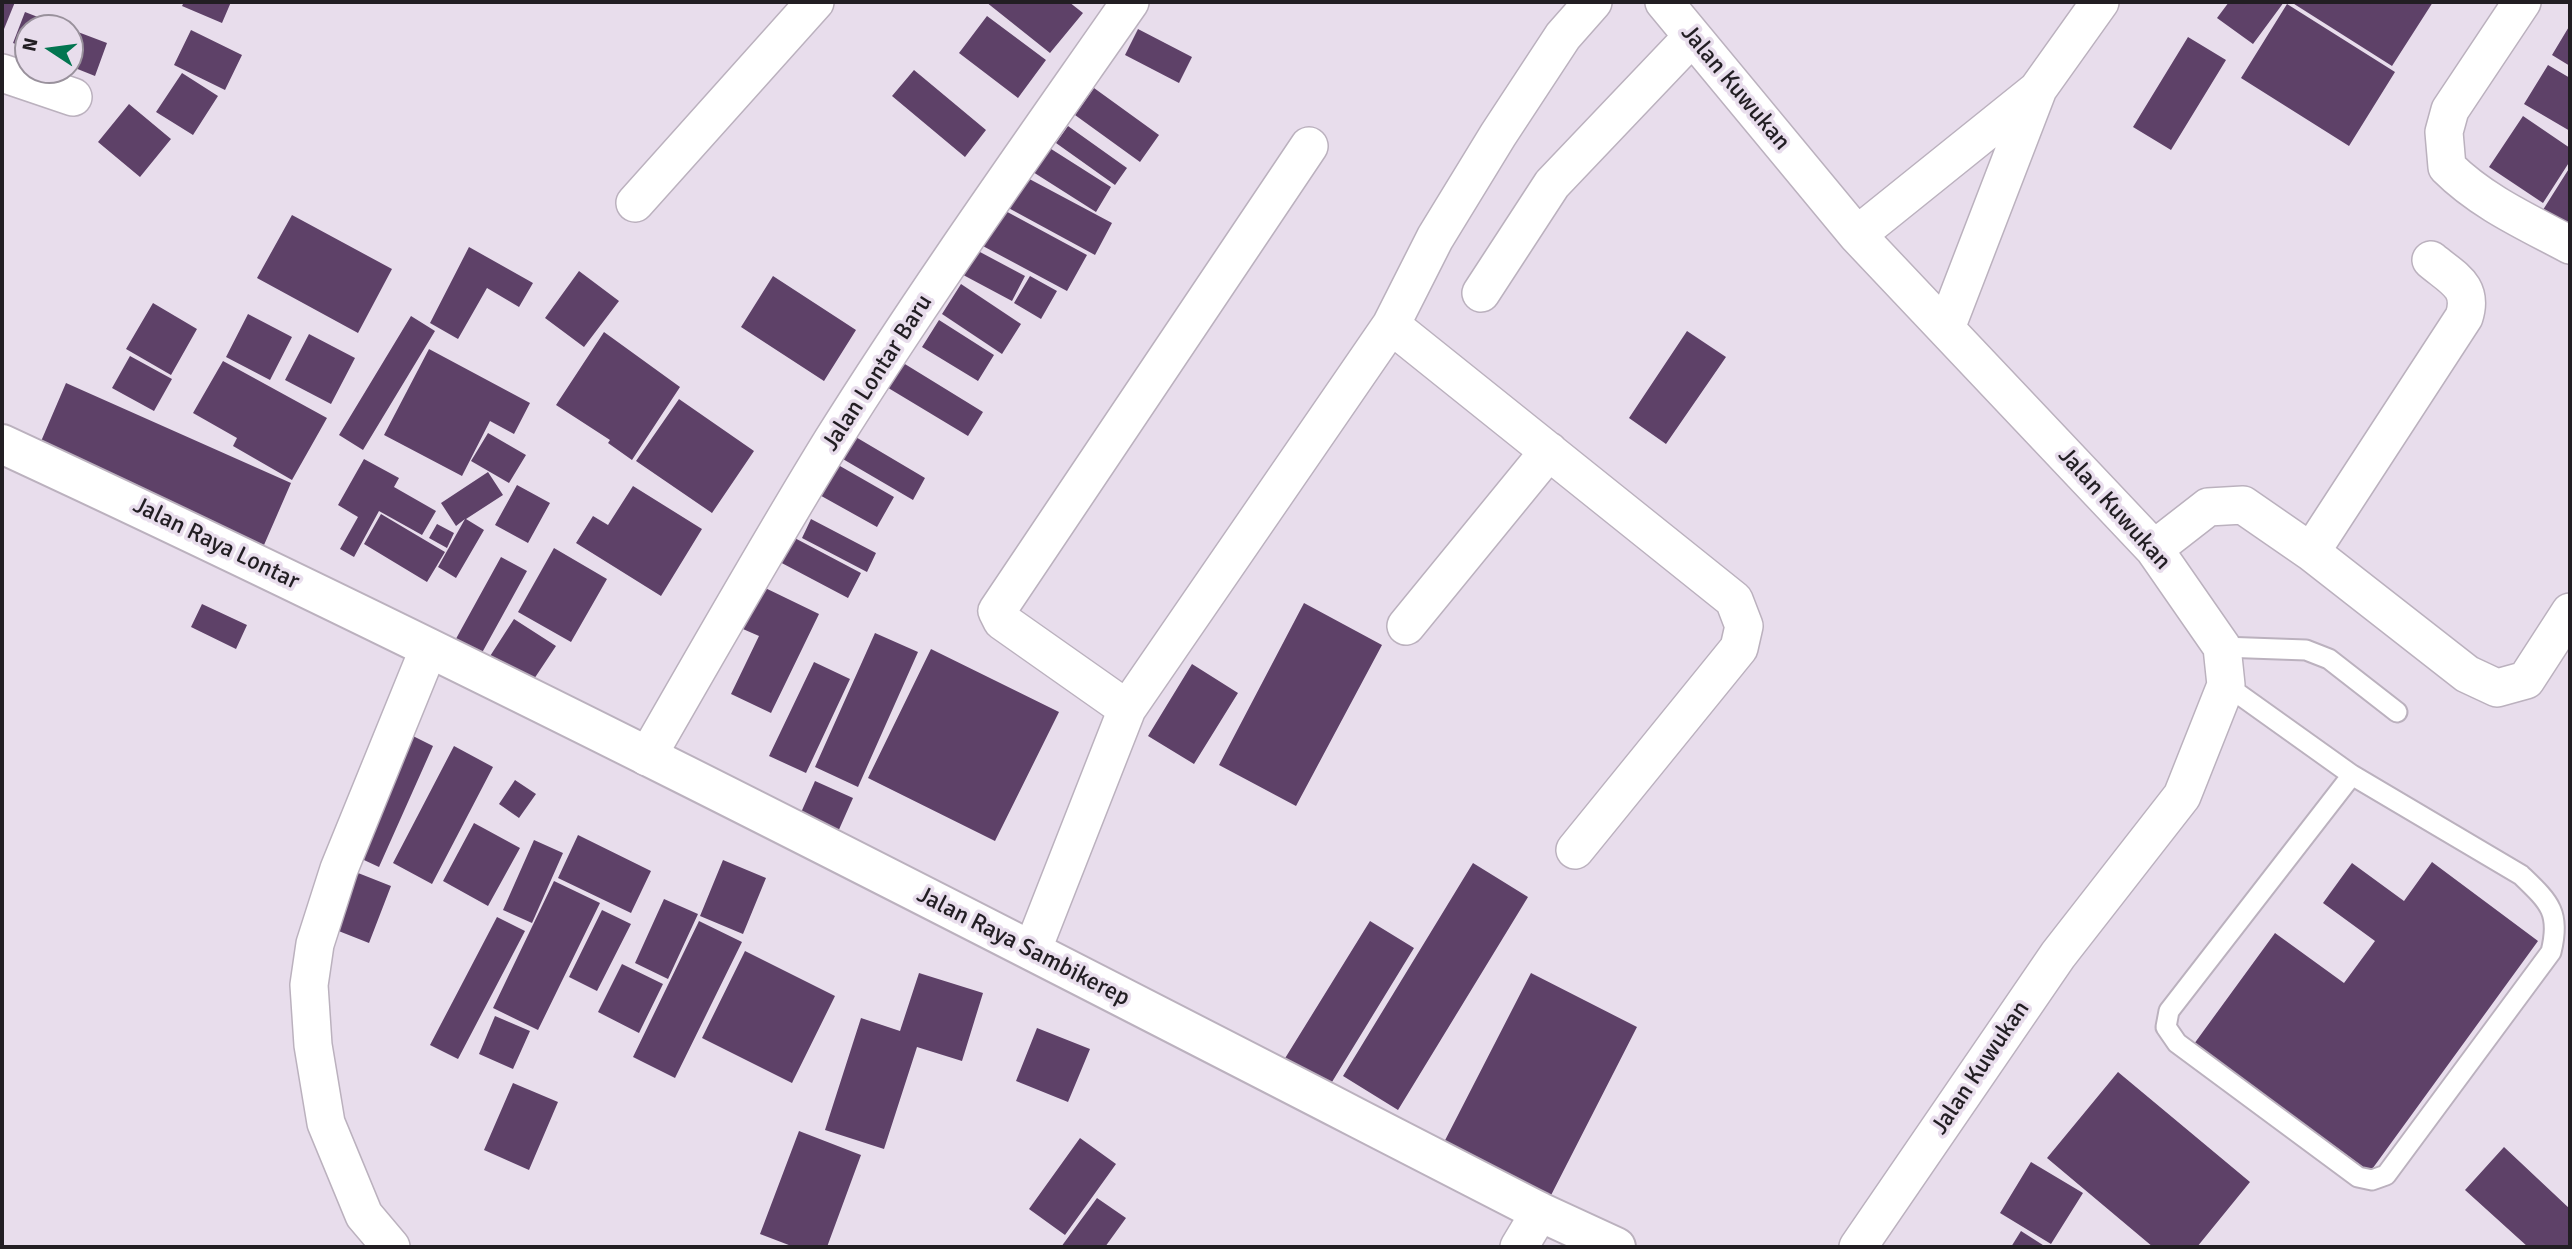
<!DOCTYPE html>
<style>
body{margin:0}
#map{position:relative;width:2572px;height:1249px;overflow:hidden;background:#e8ddec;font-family:Signika,sans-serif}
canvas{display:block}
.frame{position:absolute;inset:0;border:4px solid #221e23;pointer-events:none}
.north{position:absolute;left:14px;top:14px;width:70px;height:70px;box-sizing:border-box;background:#e8ddec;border:2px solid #99919c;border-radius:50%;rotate:283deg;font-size:19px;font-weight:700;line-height:28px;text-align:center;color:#221e23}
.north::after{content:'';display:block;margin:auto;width:24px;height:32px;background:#027550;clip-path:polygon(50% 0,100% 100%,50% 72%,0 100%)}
</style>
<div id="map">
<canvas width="2572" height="1249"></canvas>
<div class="frame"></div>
<div class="north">N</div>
</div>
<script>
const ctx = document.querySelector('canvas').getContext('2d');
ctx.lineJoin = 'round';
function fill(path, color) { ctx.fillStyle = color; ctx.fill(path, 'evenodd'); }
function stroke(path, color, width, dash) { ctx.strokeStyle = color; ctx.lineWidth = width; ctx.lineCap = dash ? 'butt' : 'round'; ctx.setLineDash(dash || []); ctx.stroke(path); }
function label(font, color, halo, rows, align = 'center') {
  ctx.font = font + ' Signika,sans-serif'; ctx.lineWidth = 7; ctx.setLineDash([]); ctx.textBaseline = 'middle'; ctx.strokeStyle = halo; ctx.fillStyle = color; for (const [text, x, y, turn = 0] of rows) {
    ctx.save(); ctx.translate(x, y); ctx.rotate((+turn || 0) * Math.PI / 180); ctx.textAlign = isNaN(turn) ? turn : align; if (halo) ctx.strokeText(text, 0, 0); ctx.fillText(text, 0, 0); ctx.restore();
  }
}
fill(new Path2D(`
 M2 2H15L2 34Z
 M184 2H231L222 23 182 6Z
 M986 2H1069L1083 13 1050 53Z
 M2229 2H2284L2253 44 2217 18Z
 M2291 2H2433L2392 66Z
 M2287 4 2395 72 2349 146 2241 78Z
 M25 12 66 28H28V49L13 43Z
 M987 16 1046 60 1018 98 959 53Z
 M2570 25V66L2552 55Z
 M70 29 107 43 95 76 70 66Z
 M1138 29 1192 57 1179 83 1125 55Z
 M191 30 242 55 225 90 174 65Z
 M2188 37 2226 60 2171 150 2133 127Z
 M2548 65 2570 78V131L2524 104Z
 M914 70 986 130 965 157 892 96Z
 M182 73 218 96 193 135 156 112Z
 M1094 88 1159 135 1140 162 1075 115Z
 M129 104 171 139 140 177 98 142Z
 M2523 116 2570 148V161L2543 203 2489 167Z
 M1068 126 1127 168 1115 185 1056 143Z
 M1048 147 1111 187 1096 212 1033 172Z
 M2570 167V231L2541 213Z
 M1020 174 1112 223 1095 255 1003 205Z
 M1000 208 1087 255 1067 291 981 245Z
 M292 215 392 269 358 333 257 278Z
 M965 244 1025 276 1012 301 952 269Z
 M469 247 533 283 519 307 487 288 458 339 430 323Z
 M579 271 619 301 584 347 545 318Z
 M773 276 856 330 824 381 741 327Z
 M1030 276 1057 291 1041 319 1014 303Z
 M961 284 1021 324 1002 354 942 314Z
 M153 303 197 329 171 375 126 349Z
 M248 314 292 337 270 380 226 357Z
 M411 316 435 331 363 450 339 435Z
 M939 320 994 355 978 381 922 347Z
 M1687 331 1726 357 1666 444 1629 418Z
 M604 332 680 387 632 460 608 443 610 440 556 405Z
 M309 334 355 358 331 404 285 380Z
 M429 349 530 403 514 434 490 421 462 476 384 435Z
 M130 356 172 379 154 411 112 388Z
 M223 361 327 418 292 480 233 446 237 438 193 413Z
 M900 361 983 412 968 436 885 386Z
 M66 383 291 483 264 545 39 446Z
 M679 399 754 451 712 513 636 461Z
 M488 433 526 455 509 483 471 461Z
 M849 433 925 478 913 500 836 455Z
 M364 459 399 478 394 487 436 511 422 535 379 511 354 557 340 549 358 517 338 505Z
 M833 462 894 497 877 527 816 493Z
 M488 472 503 495 466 519 484 530 456 578 438 567 465 519 456 526 441 503Z
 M517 485 550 503 528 543 495 525Z
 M633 486 702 529 661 596 576 543 593 516 608 525Z
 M381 514 445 552 427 582 364 544Z
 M811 519 876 553 867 572 802 538Z
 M437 524 454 533 447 548 429 538Z
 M789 535 861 573 848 598 776 560Z
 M554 548 607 579 571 642 518 612Z
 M501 557 527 571 478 660 452 646Z
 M757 584 819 614 771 713 731 694 759 636 736 626Z
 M1304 603 1382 645 1296 806 1219 765Z
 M202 604 247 625 236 649 191 627Z
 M514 619 556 646 524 694 483 667Z
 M875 633 918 652 858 787 815 767Z
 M931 649 1059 712 995 841 868 778Z
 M814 662 850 679 806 773 769 756Z
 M1192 664 1238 693 1194 764 1148 736Z
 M405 732 433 746 379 867 351 854Z
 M454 746 493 767 432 884 393 863Z
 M515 780 536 794 519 818 499 804Z
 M815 781 853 798 833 843 795 826Z
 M474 823 520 848 488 906 443 881Z
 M578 835 651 871 631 913 558 878Z
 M534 840 563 853 532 923 503 910Z
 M723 860 766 878 743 934 700 916Z
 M2432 862 2538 941 2370 1172 2194 1044 2275 933 2344 983 2375 941 2323 903 2352 863 2404 901Z
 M1473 863 1528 897 1398 1110 1343 1076Z
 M353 871 391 886 369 943 331 928Z
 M554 881 600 903 538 1030 493 1008Z
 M664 899 698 914 668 979 635 963Z
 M602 910 631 924 597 991 569 977Z
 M497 917 525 931 458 1059 430 1045Z
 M699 921 742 942 675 1078 633 1057Z
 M1370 921 1414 948 1324 1095 1279 1068Z
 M745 951 835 996 792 1083 702 1038Z
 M622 964 663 984 639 1033 598 1012Z
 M919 973 983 993 962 1061 917 1047 884 1149 825 1130 861 1018 900 1031Z
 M1531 973 1637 1027 1545 1207 1439 1152Z
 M495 1016 530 1031 513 1069 479 1054Z
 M1037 1028 1090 1049 1068 1102 1016 1081Z
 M2118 1072 2250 1182 2197 1247H2153L2047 1158Z
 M513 1083 558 1102 529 1170 484 1150Z
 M799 1131 861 1155 827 1247H794L760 1234Z
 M1080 1138 1116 1164 1065 1235 1029 1209Z
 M2504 1147 2570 1209V1247H2528L2465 1190Z
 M2031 1162 2083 1193 2051 1244 2000 1213Z
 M1097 1198 1126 1218 1105 1247H1061Z
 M2021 1231 2046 1247H2011Z`), '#5e4168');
const lane = new Path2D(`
 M2222 647 2306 650 2329 659 2397 712
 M2226 685 2352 775 2521 875C2549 902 2561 912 2551 952L2386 1175 2372 1180 2358 1177 2177 1043 2166 1027 2169 1011 2352 775`);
const street = new Path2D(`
 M1664 2 1857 235 2154 549 2222 647 2226 685 2182 796 2058 955 1858 1247
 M2522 2 2450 110 2444 132 2447 167C2482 202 2527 222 2570 245
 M2 73 73 97
 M635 203 815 2
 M1857 235 2036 91
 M1481 293 1552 184 1691 38
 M1391 325 1734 600 1744 626 1739 648 1575 850
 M1946 328 2038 89 2100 2
 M2154 549 2208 507 2243 505 2311 552 2467 674 2497 688 2526 680 2570 612
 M2311 552 2464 317C2474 286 2452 278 2431 260
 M1406 626 1549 451
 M1127 709 1002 621 997 611 1309 146
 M647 757C708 651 768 545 832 441 926 291 1029 147 1130 2
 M1032 951 1127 709 1391 325 1435 238 1498 135 1563 36 1593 2
 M391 1247 364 1215 326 1123 313 1045 309 985 315 944 339 869 429 648
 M1519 1247 1540 1212`);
const secondary = new Path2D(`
 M2 444C522 685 1030 950 1540 1212L1616 1247`);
stroke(lane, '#bbb1be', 23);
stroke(street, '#bbb1be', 40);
stroke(secondary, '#bbb1be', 42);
stroke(lane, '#fff', 19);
stroke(street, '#fff', 37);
stroke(secondary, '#fff', 38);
label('24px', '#221e23', '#e8ddec', [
 ["Jalan Kuwukan",1735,88,50],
 ["Jalan Lontar Baru",878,373,-57],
 ["Jalan Kuwukan",2114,509,48],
 ["Jalan Raya Lontar",216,544,26],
 ["Jalan Raya Sambikerep",1023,947,27],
 ["Jalan Kuwukan",1981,1068,-56]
]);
</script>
